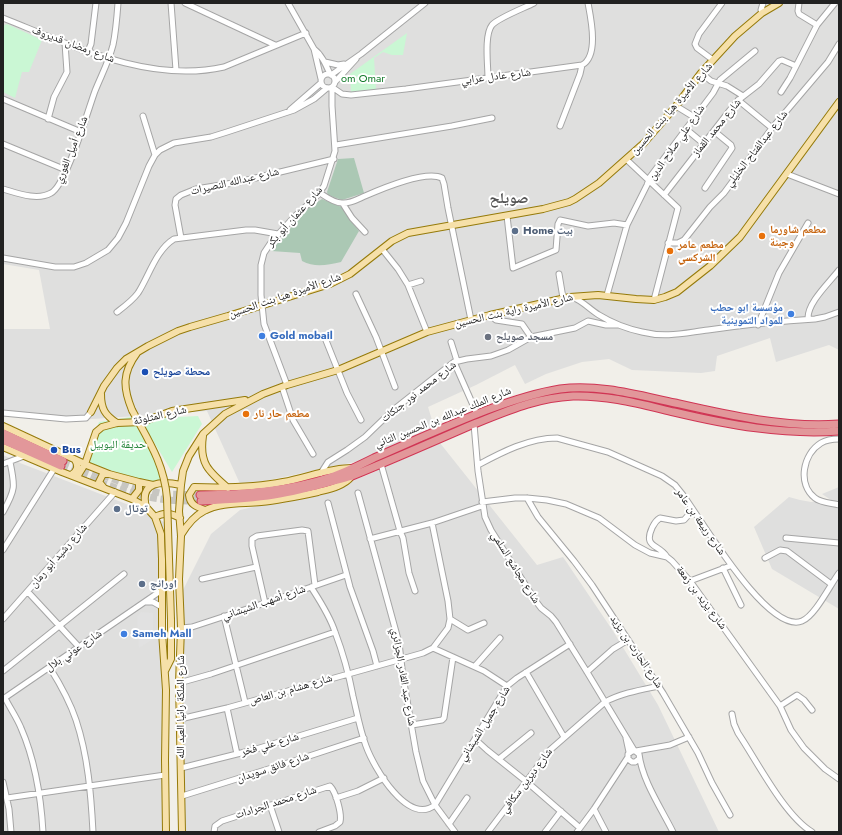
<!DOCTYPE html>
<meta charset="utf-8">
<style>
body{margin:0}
#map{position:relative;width:842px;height:835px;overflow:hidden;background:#f1efe9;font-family:Jost,sans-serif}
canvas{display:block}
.frame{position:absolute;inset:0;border:4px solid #212121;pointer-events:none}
</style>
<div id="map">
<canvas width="842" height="835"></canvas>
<div class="frame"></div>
</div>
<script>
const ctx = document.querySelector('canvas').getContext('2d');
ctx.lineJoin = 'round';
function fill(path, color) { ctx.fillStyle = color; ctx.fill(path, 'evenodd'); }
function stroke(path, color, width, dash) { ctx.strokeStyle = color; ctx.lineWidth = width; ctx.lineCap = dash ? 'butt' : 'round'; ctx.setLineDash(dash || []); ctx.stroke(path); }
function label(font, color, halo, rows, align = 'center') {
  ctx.font = font + ' Jost,"Noto Naskh Arabic",sans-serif'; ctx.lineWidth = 4; ctx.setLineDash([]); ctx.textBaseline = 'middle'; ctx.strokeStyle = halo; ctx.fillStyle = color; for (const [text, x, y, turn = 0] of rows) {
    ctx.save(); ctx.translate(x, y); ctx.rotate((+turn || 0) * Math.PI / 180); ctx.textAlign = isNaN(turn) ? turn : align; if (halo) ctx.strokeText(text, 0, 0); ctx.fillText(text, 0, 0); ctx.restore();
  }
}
fill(new Path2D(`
 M3 3H839V350L829 345 776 362 770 338 717 356 715 371 701 373 632 370 609 359 582 362 546 374 525 384 515 365 476 385 428 407 436 433 388 455 241 486 207 411 64 421 3 415V329H50L39 270 3 264Z
 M440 443 537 565 563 557 613 631 658 705 719 832H179V598L211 534 240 510 315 493 365 476Z
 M3 455 20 463 147 512 164 522V832H3Z
 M839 487V609L772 569 754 527 789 497 800 500 811 502 831 500 822 494Z`), '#dfdfde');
fill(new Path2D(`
 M354 158 364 193 342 200 328 195 327 192 338 159Z
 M322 199 344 208 351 221 359 231 341 262C327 265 315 268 302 261L300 253 271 251 308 208Z`), '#abc8b4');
fill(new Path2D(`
 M7 24 42 40 29 72H22L15 98 3 92V26Z
 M407 33 403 55H392L383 52 374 58 376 89 351 92 350 74Z
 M198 416 202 424 172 472 140 419Z
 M131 417C144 437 157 457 162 481L146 482 89 463 85 459 99 422Z`), '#caf7d4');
fill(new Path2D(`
 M141 612 153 613V639L139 648 137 617Z`), '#e1e1e1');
stroke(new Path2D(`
 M63 461 135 487 164 494 200 495
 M61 466C91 479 122 492 154 498 170 501 185 501 201 501`), '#c7c6c1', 7, [7, 3.5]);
const minor = new Path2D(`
 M171 3 176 70
 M185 3 275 45
 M288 3 314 49 321 79
 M799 3 798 11 799 14 817 25
 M762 13 761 10 763 3
 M3 18C71 45 149 84 224 67L306 33
 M314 49C322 55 326 65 330 74
 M88 51 91 44 96 3
 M713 60 697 48 695 44 699 34 722 3
 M325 62 338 65 344 64
 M701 73 711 81 727 86 743 96
 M321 81a7 7 0 1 1 14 0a7 7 0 1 1-14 0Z
 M331 75 361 54 425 3
 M488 78C488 65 484 35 492 25 498 18 524 8 534 3
 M335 82 356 59
 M332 87 342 94 351 95 406 89 582 65C599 56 591 19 588 3
 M781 92 790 78 817 25 835 3
 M3 99 81 132
 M738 100 772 128
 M676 106 694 117
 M290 110 321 83
 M143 116 155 155
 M48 119 54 97 67 72 65 43
 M560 126 580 74 582 65
 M686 129 704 144
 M3 144 66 170
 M336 145 452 126 492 118
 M627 160 678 208 654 300
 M787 174 839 194
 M705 188 732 148 731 145 714 131
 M3 189C17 193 37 201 51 193 66 186 88 110 95 91 101 76 109 61 113 45 116 31 117 17 118 3
 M320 193C326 197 334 203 342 203 350 204 358 199 365 196 381 189 426 170 442 178L444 184 448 208 471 320
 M664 195 730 110 741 98 759 84 779 61 782 60 796 66
 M343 204 352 218 365 232
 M507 216 513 268 556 250 558 224 560 220 588 226 614 223 627 225
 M181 238 175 205 176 199 181 195 196 189 239 182 334 159
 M668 243H678L684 240 710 207 724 193 772 128 828 62 839 44
 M382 249 398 269 408 285 427 332
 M3 258 55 267H74L86 263 108 250 118 238 126 223 149 166 155 155 160 150 174 143 211 137 227 132 294 110 314 99 327 88
 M559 274 563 298
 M408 285 421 281
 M356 294 376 337 395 387
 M607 295 627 225 647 185 650 177 713 93 720 80 755 51
 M572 297C583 301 589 309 599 315 612 323 628 329 642 332 666 338 684 333 708 330 743 325 779 321 815 319L825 317 839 312
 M117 312C125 306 132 301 138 293 149 276 156 250 174 239L246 230H255L278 234
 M490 315 496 320 522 324 531 337
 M808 319C807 303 829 283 839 270
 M758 325 779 273 808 223
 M325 338 347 393 361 420
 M451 342 457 361
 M454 362 477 414
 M287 385 264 324 261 295V265L264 253 272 241 295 216 314 199 324 186 335 151 332 106V88
 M282 387 293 420 313 454
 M3 413 66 419 86 418 91 412
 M474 424 478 471 485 517 491 530 535 600 541 608 551 616 556 622 587 672 634 750
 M839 439C833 439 826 440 821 443 803 454 797 484 815 498 821 503 832 503 839 505
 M3 464 24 456
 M381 464 400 531 403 538 409 573 415 591
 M478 465C502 452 529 438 557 438L608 452 662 476 675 485 683 495C701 519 768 635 802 621 815 616 830 585 839 573
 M321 473 328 462 347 450 365 437 392 411 454 362 467 359 491 356 508 350 531 337 575 328 588 321 606 325H619
 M358 493 399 643 403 677 416 752 423 781 435 805 455 832
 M527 498 538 517 574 561 592 585 663 693 698 753 712 783 730 815
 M482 502 515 498H527L547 500 566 504 599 518 635 545 650 553 667 557 672 561 690 581 780 706 791 730 804 748 825 769 839 779
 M328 503 350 587 373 651 377 666
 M3 512C16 489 15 486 10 462
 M786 538 839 543
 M370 539 432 523 482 506
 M3 550 54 469
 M667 557C659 544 643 548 652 528 654 524 655 521 660 518L676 521 684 520 693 510
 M765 558 780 550 787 551 831 584
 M723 568 741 605
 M202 579 256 567
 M690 581 730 566
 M311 587C320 601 330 616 335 632 343 653 349 675 353 696 357 713 360 730 366 746 374 768 408 826 435 805L507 686 517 678 570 644
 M28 592 79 647
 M145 602H153L162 607
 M265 603 252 546V539L257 536 302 530 308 531 315 585
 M224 616 245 702
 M3 619 115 492
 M450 619 468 630 484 623
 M181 628 192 627 265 603 346 575
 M433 648 484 671 507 686
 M475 666 500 638
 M50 668C60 684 70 702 76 720 88 756 91 794 93 832
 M3 671 124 574
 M526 672 564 737
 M587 672 613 649 628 640
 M179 683 211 674 335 632
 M5 698C10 708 17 718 21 728 35 760 41 798 43 832
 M3 699 162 590
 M780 706 797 695 804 700 812 710
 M227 708 237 754
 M732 714 734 724 738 733C757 761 784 815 812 832
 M180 719 227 708 377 666 423 653 433 648 448 628 450 619 448 601 432 523
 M412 725 442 720 444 718 453 657
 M626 738 629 752
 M475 739 487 750 527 782 580 828
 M636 751 670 745 689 737
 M499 759 531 733
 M639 759 635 762H632L628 759V754L634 750 639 754C642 780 661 808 673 832
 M181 768 253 750 358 718
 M3 782 9 809 11 832
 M182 796 291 762 364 738
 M7 798 165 775
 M336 798 358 791 384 778
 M270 805 279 832
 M594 809 606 832
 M449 824 467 798
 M214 832 215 826 222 821 330 786C336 792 342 814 340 822L335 826 319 832
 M488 832 550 750 605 702C622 693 640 690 659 686
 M545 832 561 811
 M577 832 594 809 628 757`);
const major = new Path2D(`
 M101 394C101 409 105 415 117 423
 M132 410C123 388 122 373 137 353
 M91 412 104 386 117 368 126 359 148 346 178 331 190 327 228 316 330 284 350 274 392 241 408 233 543 209 569 202 575 199 599 183 644 143 676 106 701 73 735 36 762 13 779 3
 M3 426 89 466 109 474 139 482 153 485
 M203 436C199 463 208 471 228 488
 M3 447 62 472 132 499 146 507 155 517 161 534 162 559V632L166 690 165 760 166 832
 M71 475C77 472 79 466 75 460
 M77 477 85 464 96 432 102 427 117 423 142 422 172 411 245 400
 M181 485 183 471 189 456 203 434 225 414 263 394 287 385 338 370 427 332 490 315 570 297 598 295 636 299 654 300 665 297 677 292 710 266 740 237 839 102
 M104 488 99 482 102 476 104 474H109
 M132 499 139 490V482
 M146 507C139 481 162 481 181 485L179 511 181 536 179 579 181 628 179 683 182 832
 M205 510C197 507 190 505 189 495L194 487C224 488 254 488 283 482 306 478 329 468 352 468
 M155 517C164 512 171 513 180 518
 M181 535C187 525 194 516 204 511 221 502 243 504 261 502 280 500 299 496 318 492 329 489 344 486 351 477
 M165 671 171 659V620`);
const highway = new Path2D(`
 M3 433 63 461
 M3 440 61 466
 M200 495C244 494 289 491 331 477 346 472 360 465 374 458 411 442 448 425 487 410 511 401 535 393 560 389 599 384 637 395 675 403 728 415 784 428 839 424
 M201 501C225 500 250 499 274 495 301 491 326 483 352 476 391 460 430 443 469 426 505 412 534 398 573 396 608 395 640 404 674 412 729 425 783 435 839 431`);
stroke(minor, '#a5a5a5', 7);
stroke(major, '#957a0a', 8);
stroke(highway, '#d03554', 9);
stroke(minor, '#fff', 5);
stroke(major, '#f6e0a9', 6);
stroke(highway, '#e2979a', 7);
const majorBridge = new Path2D(`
 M132 410C148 440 164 463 167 498L171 620`);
stroke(majorBridge, '#957a0a', 8, []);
stroke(majorBridge, '#f6e0a9', 6);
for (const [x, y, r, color] of [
 [515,231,4,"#5c6f8a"],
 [762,236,4,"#e8710a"],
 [670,251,4,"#e8710a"],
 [791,314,4,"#3f7fe0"],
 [262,336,4,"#3f7fe0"],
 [488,337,4,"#6b7280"],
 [145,372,4,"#1a4fb4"],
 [246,414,4,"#e8710a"],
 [54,450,4,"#1a4fb4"],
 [117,509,4,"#5c6f8a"],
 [142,584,4,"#5c6f8a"],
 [124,634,4,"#3f7fe0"]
]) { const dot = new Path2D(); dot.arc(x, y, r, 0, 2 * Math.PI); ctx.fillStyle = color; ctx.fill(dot); stroke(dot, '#fff', 1.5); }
label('11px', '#212121', '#fff', [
 ["شارع رمضان قديروف",73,45,20],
 ["شارع عادل عرابي",496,77,-7],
 ["شارع الأميرة هيا بنت الحسين",672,109,-49],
 ["شارع محمد القماز",717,128,-51],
 ["شارع علي صلاح الدين",677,143,-55],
 ["شارع عبدالفتاح الخليلي",757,149,-52],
 ["شارع أميل الغوري",72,150,-68],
 ["شارع عبدالله النصيرات",235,182,-13],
 ["شارع عثمان أبو بكر",295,217,-48],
 ["شارع الأميرة هيا بنت الحسين",285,296,-19],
 ["شارع الأميرة راية بنت الحسين",514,311,-13],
 ["شارع محمد نور جنكات",419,392,-38],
 ["شارع المثلوثة",160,416,-13],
 ["شارع الملك عبدالله بن الحسين الثاني",443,418,-22],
 ["شارع ربيعة بن عامر",700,522,55],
 ["شارع رشيد أبو رمان",59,556,-49],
 ["شارع مجاشع السلمي",515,568,58],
 ["شارع يزيد بن زمعة",701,598,53],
 ["شارع أشهب الشيشاني",264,603,-19],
 ["شارع عوني بلال",74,651,-34],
 ["شارع الحارث بن يزيد",636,652,56],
 ["شارع عبد القادر الجزائري",403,677,80],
 ["شارع هشام بن العاص",291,690,-16],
 ["شارع الملكة رانيا العبد الله",181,707,-90],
 ["شارع جميل الشيشاني",485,724,-58],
 ["شارع علي فخر",270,745,-16],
 ["شارع فائق سويدان",273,768,-18],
 ["شارع ديرين سكافي",527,781,-53],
 ["شارع محمد الجرادات",276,803,-18]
]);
label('11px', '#147b2b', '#fff', [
 ["om Omar",363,79],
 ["حديقة اليوبيل",118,445]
]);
label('bold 11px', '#c56008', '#fff', [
 ["مطعم شاورما",770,230],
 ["وجبنة",770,243],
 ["مطعم عامر",678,245],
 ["الشركسي",678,258],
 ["مطعم حار نار",254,414]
], 'left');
label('bold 11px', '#4e5e75', '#fff', [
 ["Home بيت",523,231],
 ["توتال",125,509],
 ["اورانج",150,584]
], 'left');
label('bold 11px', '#366cbe', '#fff', [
 ["مؤسسة ابو حطب",783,308,"right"],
 ["للمواد التموينية",783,321,"right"],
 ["Gold mobail",270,336],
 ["Sameh Mall",132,634]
], 'left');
label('bold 11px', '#5b616d', '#fff', [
 ["مسجد صويلح",496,337]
], 'left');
label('bold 11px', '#164399', '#fff', [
 ["محطة صويلح",153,372],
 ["Bus",62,450]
], 'left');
label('bold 15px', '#545454', '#fff', [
 ["صويلح",509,199]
]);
</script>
